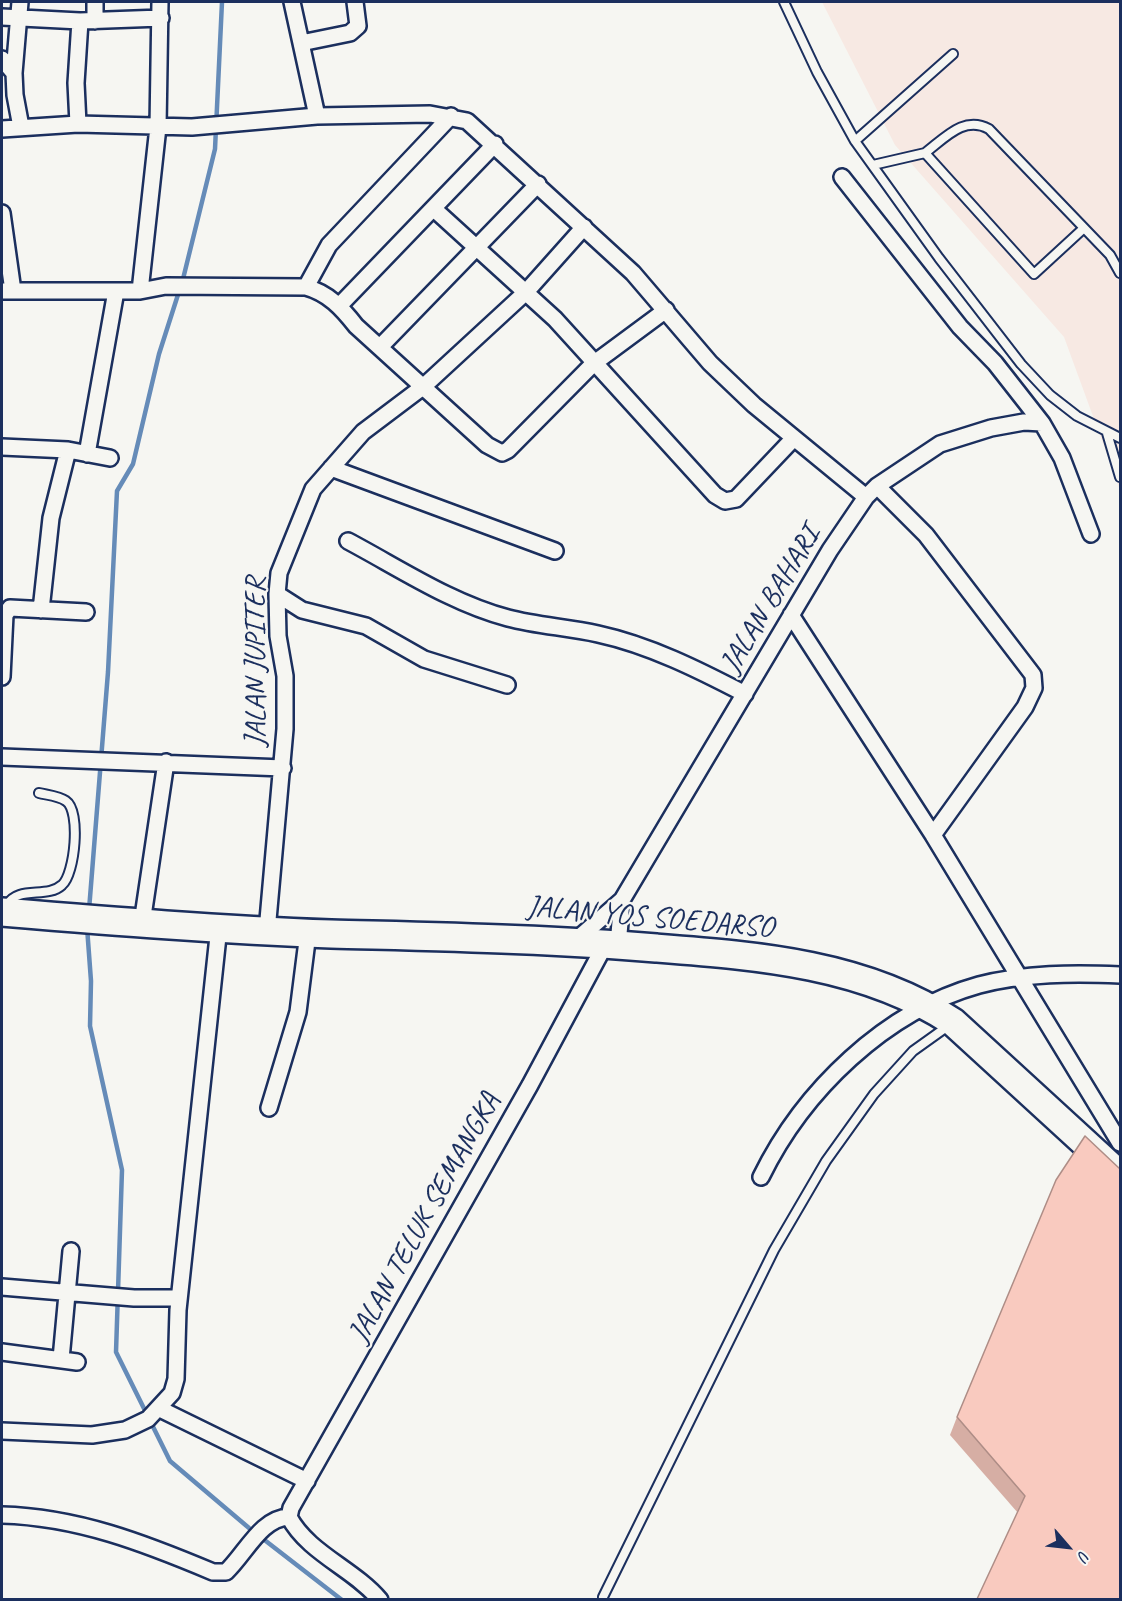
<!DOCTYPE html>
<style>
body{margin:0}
#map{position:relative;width:1122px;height:1601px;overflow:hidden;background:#f6f6f2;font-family:Caveat,sans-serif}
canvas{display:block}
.frame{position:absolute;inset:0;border:3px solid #1b2f5e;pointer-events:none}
.north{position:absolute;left:1038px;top:1517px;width:60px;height:60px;-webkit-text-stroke:4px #f6f6f2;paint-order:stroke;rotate:118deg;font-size:16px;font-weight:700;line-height:24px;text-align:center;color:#1b2f5e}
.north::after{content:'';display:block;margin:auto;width:21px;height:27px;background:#1b2f5e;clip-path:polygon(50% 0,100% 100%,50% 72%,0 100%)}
</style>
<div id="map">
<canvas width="1122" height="1601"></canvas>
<div class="frame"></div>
<div class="north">U</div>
</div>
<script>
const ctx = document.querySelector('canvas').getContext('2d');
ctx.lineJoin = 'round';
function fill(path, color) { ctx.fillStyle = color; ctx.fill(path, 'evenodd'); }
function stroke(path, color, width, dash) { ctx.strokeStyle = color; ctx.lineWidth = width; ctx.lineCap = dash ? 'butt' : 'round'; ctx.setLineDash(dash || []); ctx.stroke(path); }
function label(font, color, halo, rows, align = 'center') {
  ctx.font = font + ' Caveat,sans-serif'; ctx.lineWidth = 4.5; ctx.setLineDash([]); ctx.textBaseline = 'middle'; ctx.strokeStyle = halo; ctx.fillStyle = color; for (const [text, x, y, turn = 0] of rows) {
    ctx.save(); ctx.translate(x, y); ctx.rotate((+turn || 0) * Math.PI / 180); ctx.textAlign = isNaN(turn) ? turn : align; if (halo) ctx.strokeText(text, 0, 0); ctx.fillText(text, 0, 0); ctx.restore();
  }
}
fill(new Path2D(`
 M822 2H1120V490L1064 337 895 145Z`), '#f7e9e3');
stroke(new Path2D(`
 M89 910 108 672 117 491 133 464 159 354 183 279 215 149 222 2
 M87 927 91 981 90 1026 122 1170 116 1352 170 1461 249 1528 342 1600`), '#658bb8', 4.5);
const lane = new Path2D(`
 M784 2 817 72 855 141 939 258 1021 364 1050 395 1077 416 1120 438
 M855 141 953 54
 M925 153C945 138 964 115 989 129L1110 255 1120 273
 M873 165 925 153 1034 274 1084 228
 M1107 433 1120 477
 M7 905C18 885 47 899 62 885 75 874 81 811 66 801 59 796 47 795 39 793
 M603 1597 774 1250 826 1161 874 1094 913 1051 948 1026`);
const street = new Path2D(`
 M20 2 14 73 15 95 21 127
 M95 2V21
 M292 2 317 116
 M2 17 80 21 161 18
 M301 43 350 33 358 26 355 2
 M2 59 14 73
 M78 124 76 83 80 21
 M2 129 78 124 192 127 317 116 430 114 467 121 633 273 710 363 754 405 866 497
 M842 177 960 327 995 363 1042 423 1062 458 1091 534
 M434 209 555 319 715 495 725 501 736 499 794 438
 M2 213 13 291
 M306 287 329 245 451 116
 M2 291H140L166 286 306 287C328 293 342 308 356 326L487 445 502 453 508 450 593 364 666 310
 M140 291 158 127 160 2
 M339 306 495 144
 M380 347 538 184
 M2 447 68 450 110 458
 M87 454 116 291
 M331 468 555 551
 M877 486 926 535 1033 675 1034 688 1025 707 933 835
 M348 541C399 568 451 603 508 618 538 626 568 627 598 634 649 645 699 670 745 694
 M277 594 302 610 366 626 424 659 507 685
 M41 610 51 518 68 450
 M791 615 933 835 1120 1143
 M2 677 5 615 10 608 86 612
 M2 757 283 768
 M142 923 166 762
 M267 931 285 729V676L278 636 277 594 279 573 313 489 363 432 424 386 526 292 584 227
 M574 942 622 900 830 550 866 497 877 486 940 444 991 428 1024 422 1042 423
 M618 945 622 900
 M269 1108 298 1012 308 933
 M761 1177C803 1091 885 1011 979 985 1025 973 1074 973 1120 975
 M2 1287 134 1298H179
 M2 1352 77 1362
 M61 1359 71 1251
 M160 1409 307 1481
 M2 1431 92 1435 125 1430 148 1419 172 1393 176 1379 178 1310 219 927
 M2 1515C77 1517 144 1543 213 1572H226C246 1553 261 1518 289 1517
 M289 1517 291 1508 530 1085 606 943
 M289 1517C308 1553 354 1569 380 1600`);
const highway = new Path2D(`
 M2 912C111 921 221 930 331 934 439 937 548 939 656 948 759 956 865 964 953 1022L1120 1175`);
stroke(lane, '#1b2f5e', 12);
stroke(street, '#1b2f5e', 20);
stroke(highway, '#1b2f5e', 32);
stroke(lane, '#f6f6f2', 8);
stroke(street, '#f6f6f2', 15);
stroke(highway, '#f6f6f2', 27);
fill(new Path2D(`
 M957 1417 1120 1599 1018 1513 950 1435Z`), '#d6aea4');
const building = new Path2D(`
 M1085 1136 1120 1169V1599H977L1025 1496 957 1417 1056 1180Z`);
fill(building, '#f9cabf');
stroke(building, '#ae8d86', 1.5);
label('30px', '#1b2f5e', '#f6f6f2', [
 ["JALAN BAHARI",771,600,-59],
 ["JALAN JUPITER",256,662,-90],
 ["JALAN YOS SOEDARSO",650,918,5],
 ["JALAN TELUK SEMANGKA",425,1218,-61]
]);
</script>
